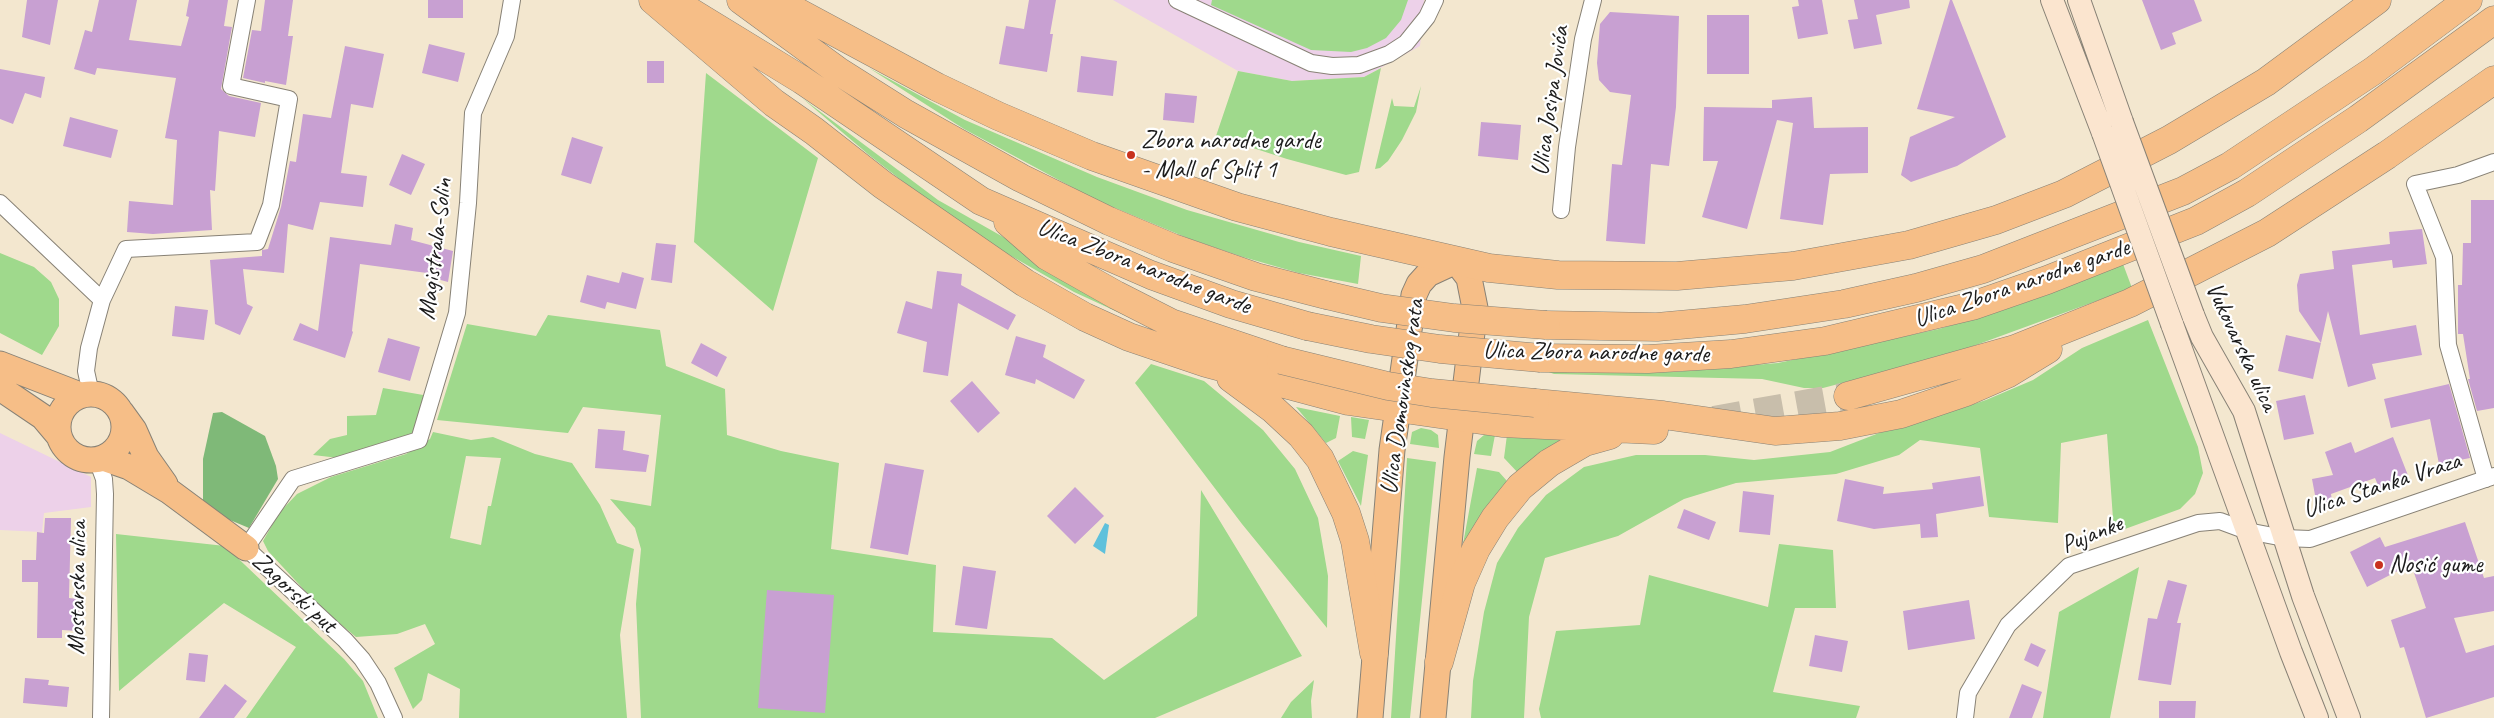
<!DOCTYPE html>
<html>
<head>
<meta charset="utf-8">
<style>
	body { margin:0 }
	canvas { display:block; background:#f3e7cf }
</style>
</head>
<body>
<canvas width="2494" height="718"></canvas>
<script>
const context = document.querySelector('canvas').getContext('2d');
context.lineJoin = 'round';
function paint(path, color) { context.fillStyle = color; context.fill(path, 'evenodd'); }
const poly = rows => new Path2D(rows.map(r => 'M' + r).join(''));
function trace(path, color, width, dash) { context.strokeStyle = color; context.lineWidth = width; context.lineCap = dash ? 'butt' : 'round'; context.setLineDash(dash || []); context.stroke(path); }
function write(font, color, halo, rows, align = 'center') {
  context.font = font + ' Caveat,sans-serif'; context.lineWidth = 4.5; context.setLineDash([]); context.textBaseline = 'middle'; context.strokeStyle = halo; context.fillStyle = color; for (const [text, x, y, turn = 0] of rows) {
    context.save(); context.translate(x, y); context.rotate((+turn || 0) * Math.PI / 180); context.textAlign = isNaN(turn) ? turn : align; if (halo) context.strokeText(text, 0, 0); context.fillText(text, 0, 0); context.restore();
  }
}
const built = poly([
	[1113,0,1424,0,1420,46,1364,77,1292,81,1238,71],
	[0,433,91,477,91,507,44,513,42,532,0,530]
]);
const green = poly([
	[1212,0,1408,0,1401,20,1386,38,1367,48,1351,52,1311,50,1211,5],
	[869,68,965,120,1097,177,1187,210,1299,242,1361,256,1358,284,1299,273,1243,257,1190,239,1096,200,964,129],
	[1381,68,1359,172,1346,175,1287,159,1216,136,1238,71,1292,81,1364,77],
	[706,73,818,158,773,311,694,242],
	[1421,86,1416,112,1402,140,1388,161,1380,168,1375,169,1392,98,1394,106,1414,107],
	[802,98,938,200,1072,276,1135,320,1074,292,1006,253,937,208,869,155],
	[0,253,34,267,51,282,59,299,59,326,42,355,0,333],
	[2123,264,2132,288,1946,356,1823,388,1804,388,1762,379,1554,374,1543,370,1577,373,1673,372,1778,363,1939,329,2021,304],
	[548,315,660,330,666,366,725,389,727,435,781,451,839,463,831,549,936,565,933,632,1052,638,1104,680,1197,616,1201,490,1302,656,1155,718,641,718,636,604,641,549,635,528,610,499,651,506,661,415,583,407,568,433,437,420,467,324,536,336],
	[2148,320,2198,447,2203,473,2195,494,2180,509,2114,533,2107,434,2061,443,2058,523,1989,517,1980,448,1920,440,1899,455,1836,474,1736,483,1684,499,1618,536,1545,558,1529,617,1524,718,1471,718,1473,681,1484,612,1497,563,1518,528,1546,495,1584,467,1636,455,1705,455,1754,460,1830,452,1892,428,1932,418,1986,400,2033,380,2082,348],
	[1151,364,1204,381,1263,430,1295,469,1318,518,1328,576,1327,628,1242,524,1135,383],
	[383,388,429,396,418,432,339,458,313,455,330,439,347,435,347,416,376,415],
	[1296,407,1340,416,1336,438,1326,443],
	[1351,417,1369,420,1365,439,1352,437],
	[1421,428,1431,430,1438,435,1439,448,1410,444,1412,432],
	[433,432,471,440,493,437,535,454,572,463,600,505,617,543,634,549,620,635,627,718,459,718,460,689,428,673,422,700,413,709,394,668,435,644,425,624,397,634,356,637,320,607,268,551,263,541,279,513,297,494,331,477,406,454,430,439],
	[466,456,501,458,491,506,488,506,481,545,450,538],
	[1484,435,1495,435,1491,456,1474,454,1477,441],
	[1507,435,1562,438,1520,475,1504,458],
	[1353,451,1368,455,1361,506,1338,461],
	[1407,458,1436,462,1410,718,1391,718],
	[1477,468,1499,472,1507,481,1497,494,1468,546,1463,544],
	[116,534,225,546,344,659,363,681,378,718,246,718,296,647,224,603,119,691],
	[1779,544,1833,550,1836,608,1795,608,1773,692,1860,706,1856,718,1541,718,1539,709,1556,631,1640,625,1649,575,1768,607],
	[2139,567,2110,718,2043,718,2059,612],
	[1314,680,1311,701,1312,718,1281,718,1291,702]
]);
const forest = poly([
	[222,412,265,436,276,466,278,479,249,528,218,515,203,503,203,459,213,413]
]);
const water = poly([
	[1105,523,1109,525,1105,554,1093,546]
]);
const building = poly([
	[27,0,58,0,50,45,22,37],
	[99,0,137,0,129,40,181,46,189,17,186,16,189,0,228,0,224,26,232,27,221,89,229,96,261,103,255,137,219,131,215,191,210,190,212,230,153,234,127,232,129,201,173,205,177,140,165,138,176,78,97,68,95,75,74,69,85,30,92,32],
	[265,0,293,0,288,36,293,36,286,85,265,81,265,83,243,78,252,30,261,31],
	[428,0,463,0,463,18,428,18],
	[1029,0,1056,0,1050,34,1053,34,1047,72,999,64,1006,26,1024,29],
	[1798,0,1822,0,1828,34,1798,39,1792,7,1799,6],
	[1854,0,1909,0,1910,8,1876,15,1882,44,1854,49,1848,20,1858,19],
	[1950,0,1952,0,2006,137,1957,166,1911,182,1901,175,1910,137,1955,117,1917,109],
	[2142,0,2194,0,2202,21,2172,33,2176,44,2161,50],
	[1610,12,1679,16,1676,107,1669,166,1651,164,1645,244,1606,241,1612,164,1622,165,1631,95,1610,92,1599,80,1597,63,1600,24],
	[1707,15,1749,15,1749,74,1707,74],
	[429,44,465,53,458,82,422,73],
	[345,46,384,54,373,108,351,104,341,173,367,176,363,207,320,202,313,230,288,224,284,273,243,269,247,304,253,307,240,335,215,324,210,260,262,256,262,250,268,249,281,207,290,161,296,162,303,114,331,118],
	[1081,56,1117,61,1113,96,1077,92],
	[647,61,664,61,664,83,647,83],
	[0,69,45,77,41,98,25,93,13,124,0,119],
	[1165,93,1197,96,1194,123,1163,120],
	[1812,97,1814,128,1868,127,1868,173,1830,174,1823,225,1780,219,1793,123,1777,120,1747,229,1702,217,1718,161,1703,161,1704,107,1772,108,1772,100],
	[70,117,118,130,111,158,63,146],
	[1481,122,1521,125,1518,160,1478,156],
	[572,137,603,147,591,184,561,175],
	[402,154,425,164,411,195,389,185],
	[2471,200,2494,200,2494,408,2477,411,2468,379,2470,379,2463,334,2458,334,2458,285,2462,285,2463,243,2471,243],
	[395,224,413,228,411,240,453,251,448,282,426,276,427,273,360,264,352,331,353,332,345,358,293,340,300,323,318,331,330,237,391,245],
	[2422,229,2427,264,2393,268,2392,260,2352,265,2360,335,2416,325,2422,355,2372,364,2376,379,2348,387,2328,311,2313,379,2278,371,2286,335,2321,343,2299,311,2297,285,2300,274,2334,269,2332,251,2390,244,2389,232],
	[656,243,676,245,672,283,651,280],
	[937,271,962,274,961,285,1016,315,1008,330,958,303,948,376,923,372,927,342,897,333,906,301,932,309],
	[622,272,644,278,636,309,607,302,605,309,580,302,587,275,619,283],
	[175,306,208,310,204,340,172,336],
	[1016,336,1046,345,1043,357,1085,380,1074,399,1036,379,1035,384,1005,375],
	[388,338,420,347,410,381,378,372],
	[701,343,727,357,717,377,691,363],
	[972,381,1000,413,978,433,950,401],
	[2449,384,2470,458,2439,464,2430,419,2391,428,2384,399],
	[2305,395,2314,434,2284,440,2276,401],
	[598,429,625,431,623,450,649,455,646,472,595,468],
	[2393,437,2409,478,2380,490,2375,478,2331,494,2333,508,2318,511,2312,479,2333,475,2325,452,2351,442,2355,453],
	[885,463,924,470,908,555,870,548],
	[1980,476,1984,506,1936,514,1938,537,1921,538,1920,524,1874,529,1837,521,1845,479,1884,487,1883,494,1933,489,1932,483],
	[1075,487,1104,516,1075,544,1047,516],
	[1743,491,1774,495,1770,535,1739,532],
	[1684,509,1716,522,1709,540,1677,528],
	[45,518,71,518,69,598,79,599,78,631,62,630,62,638,37,638,38,582,22,582,22,560,36,560,37,532,44,533],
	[2465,522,2484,578,2494,576,2494,611,2454,618,2466,653,2494,645,2494,697,2426,718,2404,647,2400,648,2391,620,2426,608,2411,564,2367,587,2350,552,2380,537,2385,547],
	[963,566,996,571,987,629,955,625],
	[2168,580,2187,585,2177,623,2181,623,2171,685,2138,680,2148,618,2157,619],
	[767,590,834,595,825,713,758,708],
	[1969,600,1975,639,1908,650,1903,611],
	[1815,635,1848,641,1842,672,1809,666],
	[2031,643,2046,650,2038,667,2024,660],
	[189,653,208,655,205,682,186,680],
	[25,678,49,680,48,685,69,687,67,707,23,703],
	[225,684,247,701,234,718,199,718],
	[2022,684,2042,692,2032,718,2009,718],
	[2159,701,2196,701,2195,718,2159,718]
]);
const highwayTunnel = poly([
	[1714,420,1848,396]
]);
const street = poly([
	[1177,0,1311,63,1332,66,1359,65,1389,54,1406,43,1427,17,1435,0],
	[0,203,102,300],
	[1561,210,1567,147,1583,39,1593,0],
	[91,394,86,371,89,348,102,300,126,249,257,242,271,205,289,99,231,86,247,0],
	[97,460,104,479,105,494,101,718],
	[2486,479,2448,345,2444,257,2415,184,2458,175,2494,162],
	[394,718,378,683,362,659,345,640,246,548,293,479,419,440,457,313,468,203,473,113,506,36,512,0],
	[1965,718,1968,693,2008,625,2069,566,2198,523,2220,521,2247,531,2284,538,2310,539,2494,476]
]);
const secondary = poly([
	[2052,0,2103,133],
	[2079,0,2122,122],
	[2193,315,2202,337,2244,411,2303,596,2349,718],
	[2172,324,2291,652,2317,718]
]);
const primary = poly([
	[0,364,80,395],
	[0,388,43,417,59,436],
	'58 427a33 33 0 1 1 66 0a33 33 0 1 1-66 0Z',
	[121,412,134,430,146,457,165,484],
	[103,458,129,467,169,491,246,548],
	[1370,718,1392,450,1414,295,1419,284,1428,274,1456,261,1469,278,1475,308,1457,457,1433,718]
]);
const highway = poly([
	[653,0,774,103,814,131,883,185,1025,283,1085,317,1129,337,1206,363,1348,401,1502,423,1654,430],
	[741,0,838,71,906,114,1021,178,1109,221,1173,248,1256,277,1326,295],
	[775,0,937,87,998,116,1092,156,1237,207,1331,232,1489,268,1558,275,1677,276,1793,266,1909,245,1996,220,2064,194,2169,140,2266,82,2377,0],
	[676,3,802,80,981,201,1151,275,1231,304,1307,326],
	[1008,222,1047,256,1116,295,1171,323,1281,360],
	[1546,325,1657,327,1745,319,1844,304,1916,288,1983,269,2183,191,2230,166,2373,71,2468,0],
	[1541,358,1648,359,1731,354,1825,341,1972,306,2047,280,2196,221,2247,193,2358,119,2494,20],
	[1231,378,1273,409,1301,435,1320,459,1346,513,1355,541,1374,653],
	[1848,396,2015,349,2130,303,2267,233,2387,155,2494,80],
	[1535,403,1663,415,1775,431,1840,426,1901,414,1966,392,2007,374,2048,349],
	[1439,662,1461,583,1476,549,1495,518,1520,487,1549,463,1585,442,1610,435]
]);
const secondaryBridge = poly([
	[2122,122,2193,315],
	[2103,133,2172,324]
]);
const highwayBridge = poly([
	[1326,295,1381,308,1454,318,1546,325],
	[1307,326,1371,339,1440,349,1541,358],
	[1281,360,1388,386,1432,393,1535,403]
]);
const markers = [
	[1131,155,5,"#c8321e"],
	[2379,565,5,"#c8321e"]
];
const streetNames = [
	["Ulica Josipa Jovića",1551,101,-82],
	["Magistrala-Solin",436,249,-83],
	["Ulica Zbora narodne garde",1144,267,21],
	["Ulica Zbora narodne garde",2022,284,-19],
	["Vukovarska ulica",2241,347,65],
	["Ulica Zbora narodne garde",1596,353,1],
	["Ulica Domovinskog rata",1403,397,-82],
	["Ulica Stanka Vraza",2382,486,-18],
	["Pujanke",2092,535,-22],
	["Mostarska ulica",78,588,-89],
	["Zagorski put",294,593,43]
];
const poiNames = [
	["Zbora narodne garde",1141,141],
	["- Mall of Split 1",1141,170],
	["Nosić gume",2389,565]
];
paint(built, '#edd1e9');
paint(green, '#9fd98c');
paint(forest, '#7fb978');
paint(water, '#5ec1dc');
paint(building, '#c8a0d2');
trace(highwayTunnel, '#c8beab', 28, [28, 14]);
trace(street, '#888276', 18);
trace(secondary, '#888276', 24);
trace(primary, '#888276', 27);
trace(highway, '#888276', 29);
trace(street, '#fff', 16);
trace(secondary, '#fbe5cf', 22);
trace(primary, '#f6be87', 25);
trace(highway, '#f6be87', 28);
trace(secondaryBridge, '#888276', 24, []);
trace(highwayBridge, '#888276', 29, []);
trace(secondaryBridge, '#fbe5cf', 22);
trace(highwayBridge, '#f6be87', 28);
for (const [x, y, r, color] of markers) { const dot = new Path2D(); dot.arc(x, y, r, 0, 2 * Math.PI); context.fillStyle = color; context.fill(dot); trace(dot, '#fff', 2); }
write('25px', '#1c1c1c', '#fff', streetNames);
write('25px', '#1c1c1c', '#fff', poiNames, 'left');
</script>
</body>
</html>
